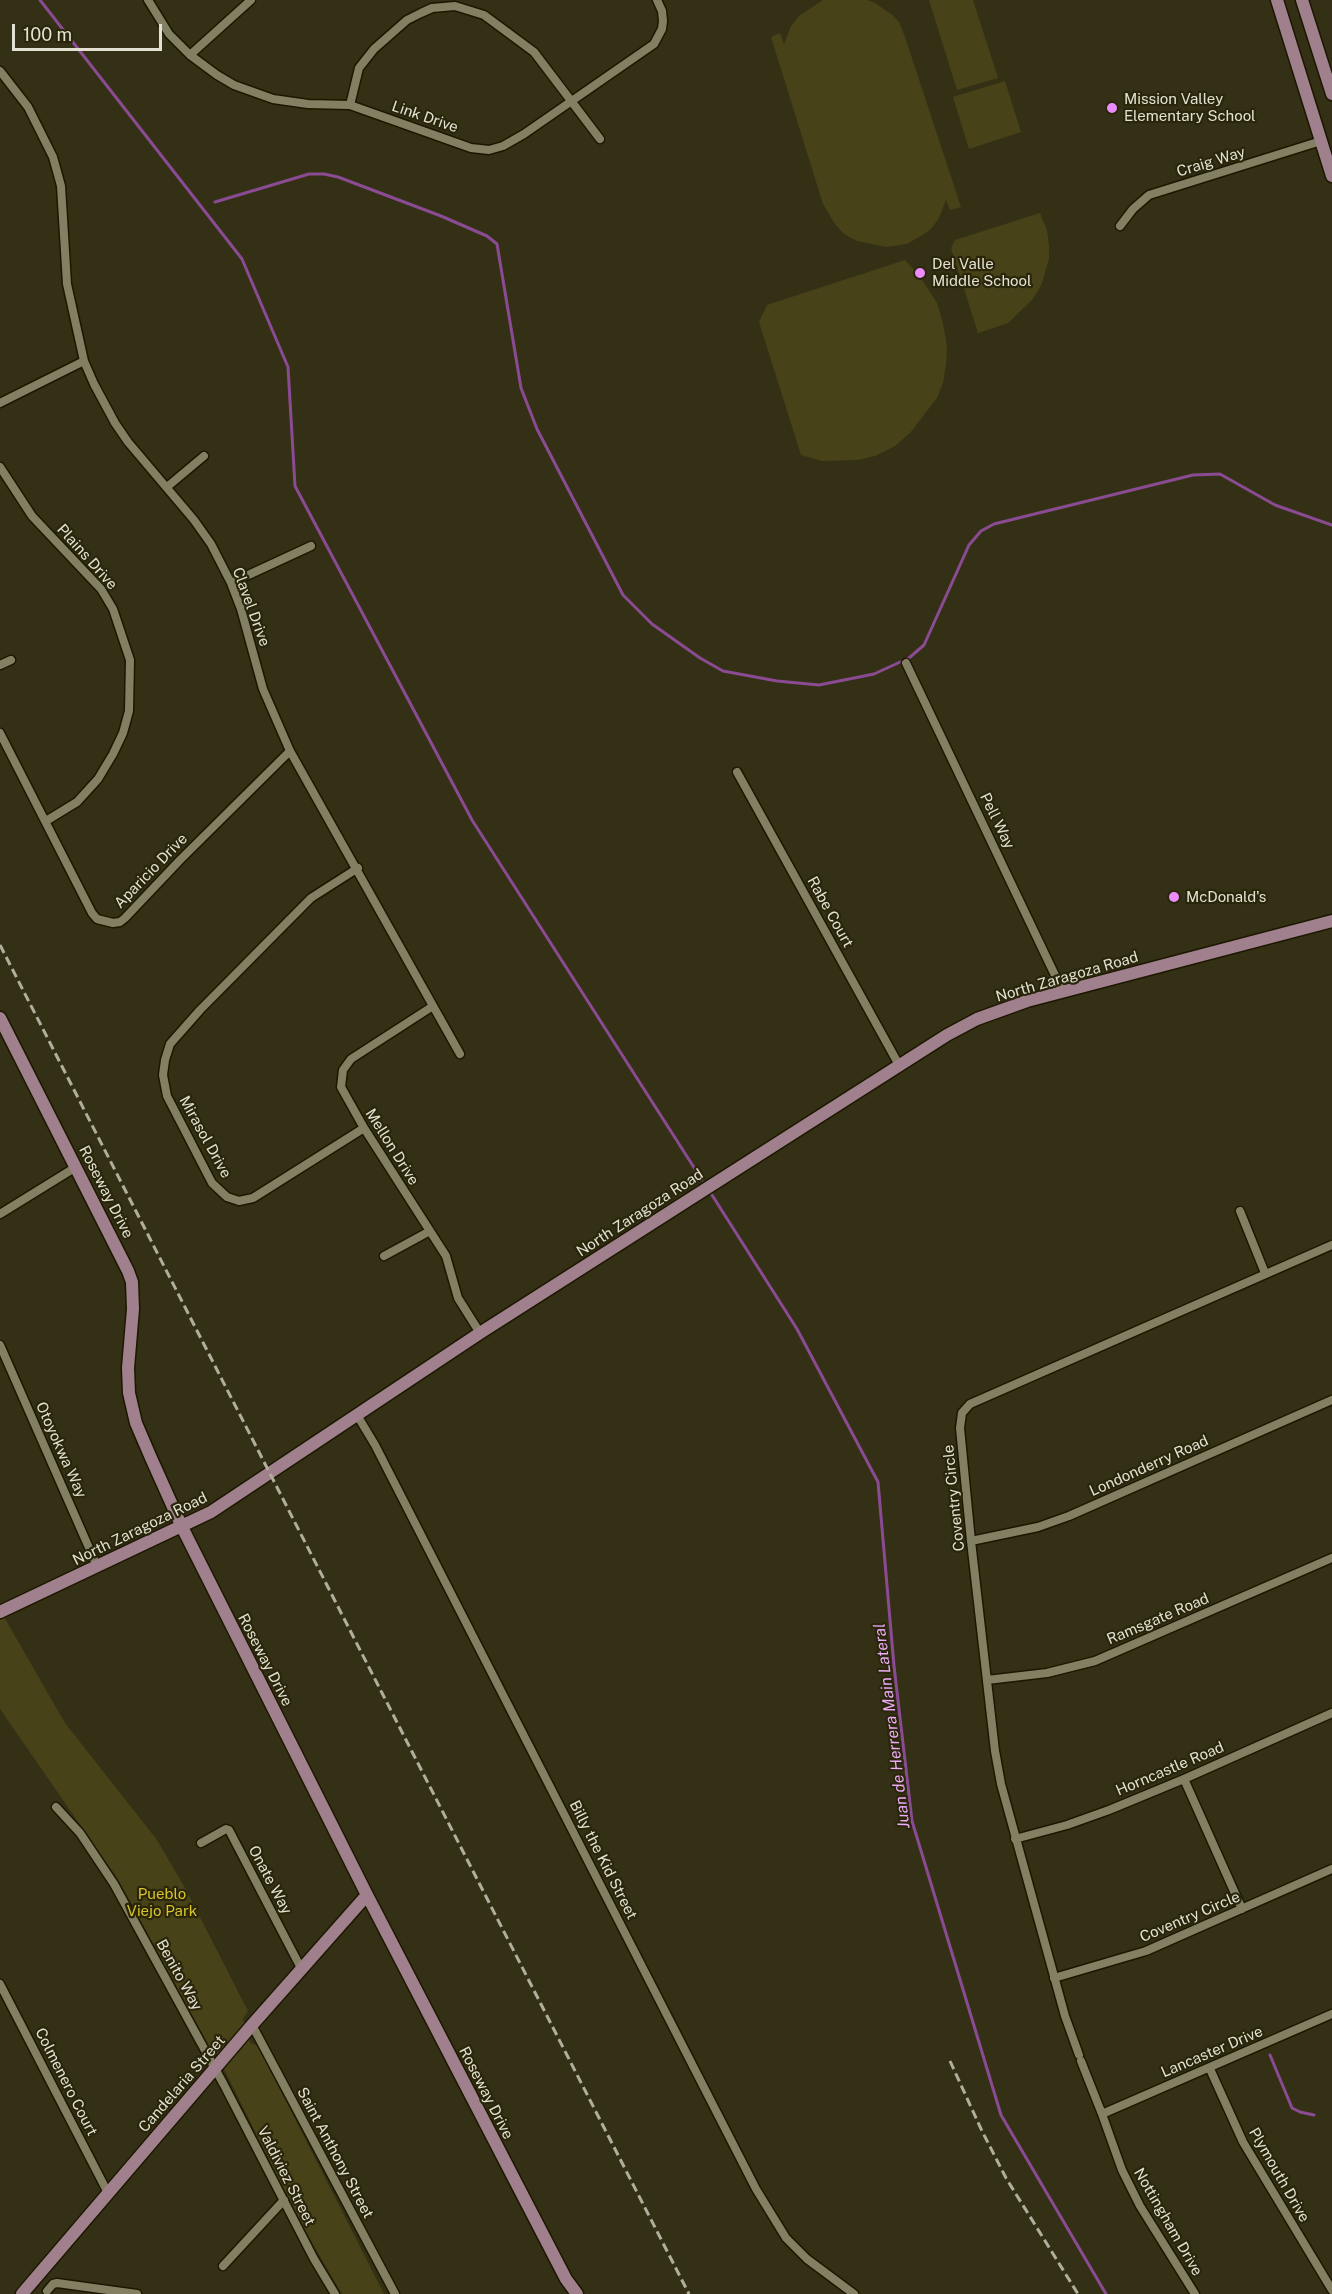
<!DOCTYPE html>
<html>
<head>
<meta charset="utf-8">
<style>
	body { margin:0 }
	#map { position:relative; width:1332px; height:2294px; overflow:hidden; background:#343015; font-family:"Public Sans",sans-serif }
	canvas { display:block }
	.scale { position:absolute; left:12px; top:24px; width:150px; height:27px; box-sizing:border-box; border:3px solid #e3e1d1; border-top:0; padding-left:8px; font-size:18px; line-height:21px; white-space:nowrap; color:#e3e1d1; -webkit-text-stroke:4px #2a260b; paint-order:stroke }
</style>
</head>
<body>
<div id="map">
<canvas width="1332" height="2294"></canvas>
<div class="scale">100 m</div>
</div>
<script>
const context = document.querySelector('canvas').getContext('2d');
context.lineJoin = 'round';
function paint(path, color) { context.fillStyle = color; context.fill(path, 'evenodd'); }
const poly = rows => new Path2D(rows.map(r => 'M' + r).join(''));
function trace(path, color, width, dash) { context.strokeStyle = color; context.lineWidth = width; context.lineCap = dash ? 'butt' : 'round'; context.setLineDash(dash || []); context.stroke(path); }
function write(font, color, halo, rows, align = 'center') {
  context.font = font + ' "Public Sans",sans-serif'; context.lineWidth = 4.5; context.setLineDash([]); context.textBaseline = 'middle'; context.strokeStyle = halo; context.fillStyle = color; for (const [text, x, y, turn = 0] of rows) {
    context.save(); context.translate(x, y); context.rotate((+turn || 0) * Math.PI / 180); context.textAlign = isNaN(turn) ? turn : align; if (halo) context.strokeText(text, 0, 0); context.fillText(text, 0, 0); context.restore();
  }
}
const green = poly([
	[823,0,867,0,875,3,891,14,899,22,905,37,961,207,950,210,946,200,938,220,929,231,907,244,886,247,857,241,844,234,835,224,823,204,771,37,780,33,784,44,791,26,799,16],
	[929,0,973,0,998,78,957,90],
	[1005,81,1021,132,969,149,953,97],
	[1040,213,1047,230,1049,246,1049,259,1041,286,1032,300,1008,323,978,333,951,248,955,240],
	[905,260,919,275,937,303,943,323,947,347,946,364,943,383,937,398,910,433,895,446,875,456,858,460,822,461,801,455,759,322,767,305],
	[0,1610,65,1723,157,1840,185,1888,248,2011,243,2019,250,2043,258,2046,384,2294,342,2294,300,2222,215,2051,211,2050,117,1878,0,1709]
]);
const stream = poly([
	[40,0,242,259,288,367,295,486,472,820,702,1180],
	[215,202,309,174,324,174,338,177,441,216,487,236,497,244,521,388,537,429,623,595,652,624,700,658,723,671,777,681,819,685,874,674,909,658,924,645,969,545,981,531,994,524,1193,475,1220,474,1275,505,1332,525],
	[712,1195,797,1329,878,1482,894,1666,912,1821,1001,2115,1106,2294],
	[1270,2055,1292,2108,1300,2112,1314,2115]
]);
const street = poly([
	[148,0,169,34,190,55,217,75,234,85,273,99,308,104,350,105,471,148,489,150,503,146,524,134,654,44,662,29,663,21,662,11,657,0],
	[190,55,251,0],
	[0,71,28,107,53,157,61,186,67,284,84,361,94,384,115,423,128,442,194,520,211,544,231,583,241,609,263,689,290,751,460,1054],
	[350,105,359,68,374,49,407,20,421,13,432,8,455,6,484,15,534,52,600,139],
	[1120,226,1133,209,1149,195,1321,141],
	[0,403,84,361],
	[0,467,32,516,101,589,113,609,130,660,129,711,123,733,113,754,98,779,77,802,46,821],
	[167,487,204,456],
	[231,583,311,546],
	[906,663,1063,992],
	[0,665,11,660],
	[0,733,92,913,97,919,113,923,120,922,125,918,180,860,290,751],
	[737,772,899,1065],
	[358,868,311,898,200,1010,170,1044,165,1060,163,1075,167,1096,212,1183,227,1197,239,1201,253,1198,364,1128],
	[433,1006,351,1059,343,1070,341,1087,364,1128,446,1256,458,1298,480,1333],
	[1240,1211,1265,1273],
	[0,1214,76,1167],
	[384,1256,430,1231],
	[0,1345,97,1566],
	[357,1415,375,1445,756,2189,786,2238,807,2259,854,2294],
	[971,1541,1038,1527,1069,1516,1332,1400],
	[987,1680,1047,1673,1095,1661,1332,1558],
	[1184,1779,1242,1909],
	[56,1807,80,1833,114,1884,224,2085,314,2259,335,2294],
	[1015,1839,1067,1825,1109,1810,1184,1779,1332,1713],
	[201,1843,226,1829,229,1830,302,1970],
	[1054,1978,1146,1951,1332,1869],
	[0,1984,108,2193],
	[252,2025,395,2294],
	[1079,2055,1065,2016,1001,1784,995,1751,971,1541,960,1428,962,1413,970,1404,1332,1245],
	[1081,2061,1102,2114,1122,2170,1140,2206,1195,2294],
	[1210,2069,1243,2142,1332,2290],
	[1102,2114,1332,2014],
	[223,2266,284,2200],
	[47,2291,53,2284,57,2283,137,2294]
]);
const secondary = poly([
	[1277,0,1332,176],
	[1302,0,1332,94],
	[0,1018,128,1271,132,1282,133,1309,128,1368,129,1393,136,1423,151,1458,182,1527,367,1895,566,2279,577,2294],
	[0,1612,211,1512,480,1333,947,1035,977,1019,1027,1001,1332,921],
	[22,2294,252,2025,367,1895]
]);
const rail = poly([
	[0,945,689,2294],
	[950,2061,982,2131,1006,2178,1078,2294]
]);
const markers = [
	[1112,108,6,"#ec8cfa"],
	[920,273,6,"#ec8cfa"],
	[1174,897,6,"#ec8cfa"]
];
const poiNames = [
	["Mission Valley",1124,99],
	["Elementary School",1124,116],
	["Del Valle",932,264],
	["Middle School",932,281],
	["McDonald's",1186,897]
];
const streetNames = [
	["Link Drive",425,117,19],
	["Craig Way",1211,162,-17],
	["Plains Drive",87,557,48],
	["Clavel Drive",251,607,70],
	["Pell Way",997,821,64],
	["Aparicio Drive",151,871,-46],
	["Rabe Court",830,912,61],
	["North Zaragoza Road",1067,977,-16],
	["Mirasol Drive",205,1137,61],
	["Mellon Drive",392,1147,58],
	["Roseway Drive",106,1192,63],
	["North Zaragoza Road",640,1213,-33],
	["Otoyokwa Way",61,1450,66],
	["Londonderry Road",1149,1466,-24],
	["Coventry Circle",954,1498,-96],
	["North Zaragoza Road",140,1529,-26],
	["Ramsgate Road",1158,1619,-23],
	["Roseway Drive",265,1660,63],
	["Horncastle Road",1170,1769,-23],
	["Billy the Kid Street",603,1860,63],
	["Onate Way",270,1880,62],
	["Coventry Circle",1190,1917,-23],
	["Benito Way",179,1975,61],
	["Lancaster Drive",1212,2052,-23],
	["Colmenero Court",66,2082,63],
	["Candelaria Street",182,2084,-49],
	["Roseway Drive",486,2093,63],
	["Saint Anthony Street",335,2153,62],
	["Plymouth Drive",1279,2175,60],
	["Valdiviez Street",286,2176,63],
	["Nottingham Drive",1168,2222,60]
];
const parkNames = [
	["Pueblo",162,1894],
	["Viejo Park",162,1911]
];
const waterNames = [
	["Juan de Herrera Main Lateral",892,1726,-97]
];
paint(green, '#484218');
trace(stream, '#8a4b93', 3);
trace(street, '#1c1700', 11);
trace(secondary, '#1c1700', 15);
trace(street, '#837f62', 8);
trace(secondary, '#9f808c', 12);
trace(rail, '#b1af9c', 3, [9, 4.5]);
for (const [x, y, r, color] of markers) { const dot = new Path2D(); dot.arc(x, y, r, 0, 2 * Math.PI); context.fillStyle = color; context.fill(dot); trace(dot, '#2a260b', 2); }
write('15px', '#e3e1d1', '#2a260b', poiNames, 'left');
write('15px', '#e3e1d1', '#2a260b', streetNames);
write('15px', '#d9c42a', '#2a260b', parkNames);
write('italic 16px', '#eeabf8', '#2a260b', waterNames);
</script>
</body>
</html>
